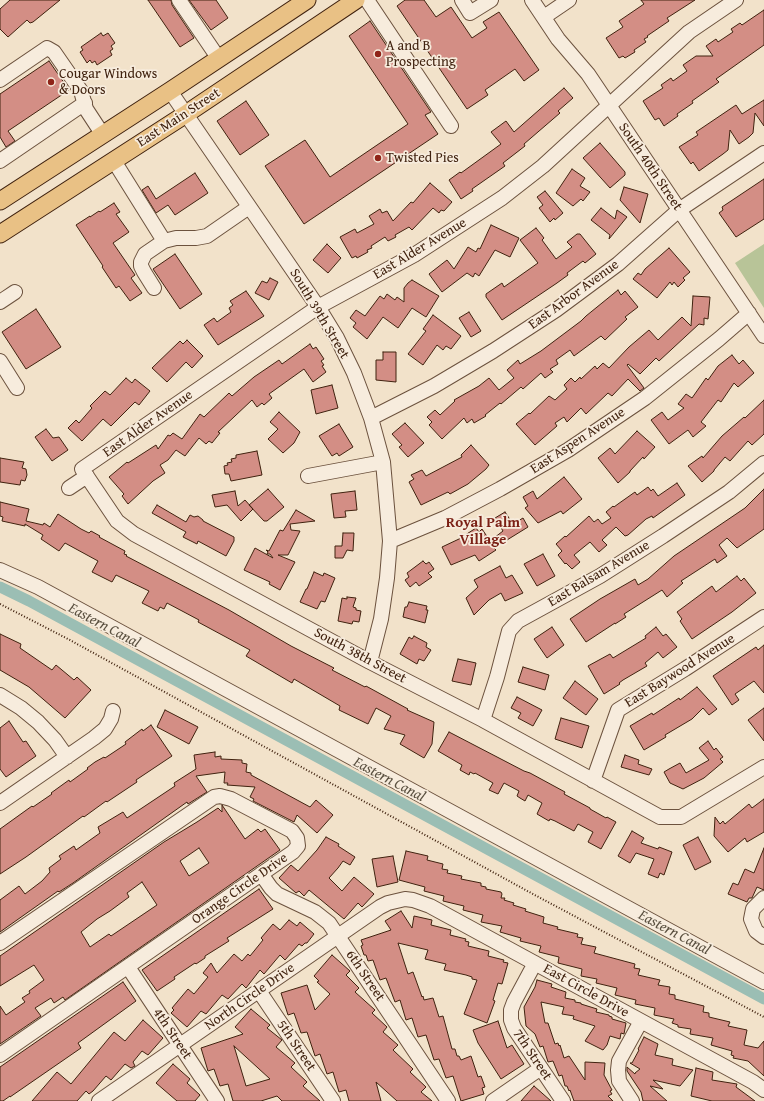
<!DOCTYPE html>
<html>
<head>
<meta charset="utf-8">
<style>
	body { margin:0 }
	canvas { display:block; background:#f2e2ca }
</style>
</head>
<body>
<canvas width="764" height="1101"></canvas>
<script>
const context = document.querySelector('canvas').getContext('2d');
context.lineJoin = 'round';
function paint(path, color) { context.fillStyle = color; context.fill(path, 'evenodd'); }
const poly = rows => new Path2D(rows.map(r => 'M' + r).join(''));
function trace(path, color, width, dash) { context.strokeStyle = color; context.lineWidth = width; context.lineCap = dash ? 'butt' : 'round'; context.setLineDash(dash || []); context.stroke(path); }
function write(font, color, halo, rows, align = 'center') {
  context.font = font + ' "Gentium Book Plus",serif'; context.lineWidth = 3.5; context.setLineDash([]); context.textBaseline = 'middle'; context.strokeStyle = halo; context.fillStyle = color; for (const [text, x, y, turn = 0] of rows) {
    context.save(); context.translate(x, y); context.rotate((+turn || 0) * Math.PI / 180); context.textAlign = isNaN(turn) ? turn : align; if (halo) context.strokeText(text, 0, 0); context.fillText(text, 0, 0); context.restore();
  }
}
const green = poly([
	[764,244,764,308,735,263]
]);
const canal = poly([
	[0,587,29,601,764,999]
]);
const building = poly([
	[10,0,60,0,33,22,30,23,27,20,8,37,0,29,0,9,10,0],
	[148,0,171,0,172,5,194,38,180,47,148,0],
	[189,0,216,0,228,18,211,30,189,0],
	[405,0,424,0,436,17,451,7,472,38,487,28,483,22,499,12,539,70,524,81,515,69,485,90,488,95,467,109,397,6,405,0],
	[641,0,695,0,667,18,669,21,647,36,648,37,644,39,646,42,634,50,635,52,625,58,623,56,619,58,606,38,623,27,619,21,644,4,641,0],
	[764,10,764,45,716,79,719,82,692,101,693,103,677,114,678,116,664,126,659,118,655,120,643,101,663,88,661,85,671,78,673,81,687,71,683,65,696,56,713,56,706,46,716,39,718,42,733,32,731,29,740,23,742,25,764,10],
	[370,21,431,112,425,115,438,134,304,224,265,166,305,140,330,177,408,124,349,36,370,21],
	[101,33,103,36,108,33,115,43,111,46,113,49,110,51,112,55,97,65,95,61,92,63,90,60,87,63,80,52,83,50,81,47,101,33],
	[49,61,69,90,8,131,15,141,6,147,0,137,0,94,49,61],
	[564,88,573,98,558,111,560,113,524,144,525,146,503,163,505,166,472,189,473,191,461,199,449,180,460,172,461,173,501,144,491,132,506,121,514,132,564,88],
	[764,100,764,126,755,113,753,133,749,137,739,144,730,130,728,150,723,154,699,171,693,162,691,164,679,147,698,135,696,132,736,105,742,114,764,100],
	[246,101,269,135,240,155,217,121,246,101],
	[600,143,625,172,625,175,610,188,583,158,600,143],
	[572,169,585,178,580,186,590,192,583,201,581,199,573,206,556,193,572,169],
	[195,173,208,193,175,215,168,205,156,213,142,190,148,186,156,199,195,173],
	[764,179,764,219,736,237,719,213,723,210,722,207,764,179],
	[430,183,452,202,444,211,441,210,439,213,433,208,412,230,409,227,395,235,396,237,388,241,385,237,371,246,372,248,367,250,368,252,357,258,356,256,352,258,340,237,355,229,357,233,374,224,369,216,380,209,382,213,387,211,393,221,411,202,413,203,430,183],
	[624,187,648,194,640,223,620,200,624,187],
	[545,191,563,213,555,220,554,218,550,222,539,208,543,205,537,197,545,191],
	[114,203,120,212,116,214,129,232,113,243,135,275,131,278,142,293,130,301,119,286,116,288,102,267,103,266,76,225,90,216,90,217,99,211,100,212,114,203],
	[601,208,615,219,617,210,627,217,609,239,610,235,591,220,601,208],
	[491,225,519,238,510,257,495,250,479,276,475,273,473,277,467,273,442,292,429,274,447,260,454,269,468,247,476,252,478,248,480,249,491,225],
	[536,228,544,238,542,240,556,259,572,247,567,242,577,234,580,234,596,254,585,263,583,261,567,273,568,275,557,283,502,320,489,301,486,297,486,294,502,283,504,287,538,263,520,240,536,228],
	[327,244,341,258,328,273,313,260,327,244],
	[669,248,690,272,683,278,685,280,678,287,674,282,672,285,670,282,657,298,633,279,638,273,641,275,645,269,669,248],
	[175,254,202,294,180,309,153,269,175,254],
	[270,278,278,282,269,300,255,293,262,281,267,283,270,278],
	[412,280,439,296,426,317,412,308,398,328,383,317,367,339,353,327,356,323,350,318,356,310,365,316,380,296,384,299,387,294,395,300,397,297,404,302,404,288,408,283,412,280],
	[618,290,621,295,625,291,638,307,625,317,627,319,605,340,601,336,574,356,570,350,556,360,558,364,550,369,553,372,545,378,541,373,523,389,521,387,501,404,500,403,485,415,486,416,474,423,472,419,467,423,464,418,442,439,429,425,432,422,427,417,435,410,440,415,455,401,454,400,479,386,489,378,499,390,514,378,507,370,518,360,520,364,541,351,581,321,586,316,618,290],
	[246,291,264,316,218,345,204,325,214,318,217,322,231,312,229,308,233,305,230,301,246,291],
	[693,296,710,297,708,319,704,318,704,325,699,324,659,361,656,358,640,374,628,364,627,365,644,388,640,391,628,379,612,396,608,393,586,414,581,408,567,422,564,417,555,423,557,426,535,445,516,424,529,413,530,414,549,396,555,400,567,389,564,385,571,378,575,382,580,377,581,379,595,366,597,369,603,363,609,368,629,347,649,330,658,340,682,317,691,326,693,296],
	[36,309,61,347,26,369,2,332,36,309],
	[469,312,481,331,471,337,459,318,469,312],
	[433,315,461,336,451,349,446,346,443,350,437,345,423,365,408,354,426,331,423,329,433,315],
	[187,340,203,356,192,368,186,362,167,382,152,368,180,341,183,344,187,340],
	[310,344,313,349,316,347,324,359,321,361,324,365,322,366,326,372,313,382,304,369,269,394,272,398,264,405,262,403,257,407,252,400,218,432,220,433,212,443,209,441,206,444,199,438,185,456,176,450,168,460,160,465,165,473,153,481,128,504,122,496,124,494,109,477,127,462,128,463,156,445,158,449,168,435,170,436,173,433,182,439,200,414,204,417,229,393,232,396,254,377,279,360,282,364,310,344],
	[383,352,396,352,396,382,376,380,376,360,383,360,383,352],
	[732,355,739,364,743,360,754,373,738,387,734,383,721,402,718,400,701,422,706,426,693,437,688,430,669,444,651,420,662,412,668,420,684,408,678,404,686,394,692,398,706,378,708,380,718,366,732,355],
	[126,378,132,383,135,379,150,391,139,405,135,402,111,426,103,419,82,441,68,428,76,420,79,423,92,408,90,406,105,391,110,395,126,378],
	[332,385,338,408,316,414,311,390,332,385],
	[764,400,764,434,752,445,748,441,730,461,725,457,714,470,714,471,702,482,688,466,702,456,703,458,722,436,744,417,745,418,764,400],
	[279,412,300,432,294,443,283,453,268,439,278,429,270,422,279,412],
	[405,423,424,443,408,457,399,447,402,445,392,434,405,423],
	[339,424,353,447,339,456,337,453,332,456,319,436,339,424],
	[46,429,53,438,59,437,68,450,52,461,35,437,46,429],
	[637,431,655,447,644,459,643,457,630,471,630,472,618,483,598,458,610,448,615,454,637,431],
	[471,445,489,465,486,469,468,484,450,494,448,492,421,505,409,482,414,479,411,475,422,470,426,476,462,457,461,455,471,445],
	[257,451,262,475,231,481,229,474,225,474,224,466,228,465,227,463,232,462,231,459,236,458,236,455,257,451],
	[0,458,24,462,22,468,26,469,27,475,25,481,21,480,20,485,0,482,0,458],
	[564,477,582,499,563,514,561,511,538,523,525,508,528,506,523,497,533,491,537,499,564,477],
	[677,483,685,495,653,518,652,516,646,519,628,535,625,536,616,527,602,540,607,545,599,552,590,542,574,555,580,562,572,569,566,563,565,564,558,555,562,551,556,544,565,536,566,537,589,516,594,522,598,519,602,524,611,518,606,512,613,506,614,507,618,504,635,492,637,495,648,487,651,491,653,489,658,496,677,483],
	[268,489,284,507,267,521,264,521,249,505,268,489],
	[764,489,764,529,737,548,727,538,719,545,727,556,717,563,715,559,681,581,683,583,667,597,662,590,624,614,626,617,615,624,615,623,586,642,570,619,600,599,635,579,638,585,648,579,674,556,745,508,764,489],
	[235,491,238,506,245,500,253,509,241,521,227,505,215,507,212,495,235,491],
	[355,491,357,510,345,511,346,517,334,518,331,494,355,491],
	[0,502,29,509,26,521,43,525,44,523,50,527,58,514,81,529,89,533,91,531,100,536,99,537,125,551,124,554,127,555,126,556,229,610,291,646,334,668,332,670,365,687,366,686,408,709,407,710,434,722,432,744,424,758,400,744,405,735,384,729,391,716,376,708,368,724,339,710,340,706,294,679,292,683,246,656,250,650,198,622,199,620,167,603,164,609,160,607,158,611,142,603,149,591,116,575,112,582,92,572,98,561,65,543,59,551,41,539,43,535,25,524,25,526,2,521,3,517,0,516,0,502],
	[157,505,186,522,190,515,194,517,198,516,203,520,203,521,234,537,234,541,226,556,198,541,197,544,183,537,186,532,152,513,157,505],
	[296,510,315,521,290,524,291,530,300,531,288,555,278,555,295,562,280,590,269,584,270,582,244,570,255,548,273,558,270,554,267,554,268,552,266,550,269,551,280,530,283,531,296,510],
	[505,512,513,524,523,518,528,527,494,548,496,550,479,561,475,555,451,565,442,547,459,539,476,528,479,532,482,529,490,541,503,531,495,518,505,512],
	[343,533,354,533,353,551,347,550,343,558,335,558,335,546,342,546,343,533],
	[543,554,555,576,537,586,524,564,543,554],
	[423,561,426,564,429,562,434,569,428,573,432,577,419,586,416,582,410,587,405,580,409,577,407,573,423,561],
	[500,566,506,578,512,575,523,593,505,601,501,593,489,600,474,615,466,598,478,587,474,580,500,566],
	[314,572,323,576,324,573,335,578,325,602,321,601,317,609,300,602,306,589,307,589,314,572],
	[737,576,741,581,744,578,756,593,732,612,692,639,680,621,682,619,677,612,712,586,716,592,737,576],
	[347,597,356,598,353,607,356,608,356,610,361,611,359,622,353,621,352,624,338,621,342,598,347,599,347,597],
	[409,602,427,606,426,610,428,610,425,623,403,617,405,607,407,607,409,602],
	[552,627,564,645,547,658,534,639,552,627],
	[656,627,663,636,666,634,677,647,663,658,658,652,645,663,647,666,623,680,619,683,620,684,604,694,588,666,610,654,613,658,646,638,645,636,656,627],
	[0,634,21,644,20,648,52,670,56,665,74,680,77,677,91,690,65,718,29,687,0,670,0,634],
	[414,636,427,643,426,647,431,650,424,661,419,659,417,664,400,654,409,637,412,639,414,636],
	[764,645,764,693,754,681,735,694,739,700,732,705,713,676,756,647,758,650,764,645],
	[458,659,476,663,471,685,452,681,458,659],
	[523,667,549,675,545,690,518,682,523,667],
	[575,681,598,699,586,715,563,698,575,681],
	[697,687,717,709,709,715,703,708,692,719,665,735,666,737,644,750,630,726,652,713,653,715,679,698,680,700,697,687],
	[517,697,542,710,533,726,518,718,521,713,511,708,517,697],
	[764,708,764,741,748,720,764,708],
	[165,710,198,727,189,744,157,727,165,710],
	[561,718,589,726,582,748,555,739,561,718],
	[9,721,23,742,26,741,36,756,6,777,0,769,0,728,9,721],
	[151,725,172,756,136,780,137,782,107,802,106,801,84,817,83,816,26,857,0,874,0,829,32,806,33,807,52,794,51,793,69,780,70,782,88,769,87,768,95,762,104,757,105,758,126,744,125,742,142,729,143,731,151,725],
	[449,732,524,771,530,773,565,792,564,794,590,808,590,809,606,818,607,817,616,822,601,849,588,842,593,832,578,824,574,831,555,821,550,819,549,821,537,814,542,803,528,795,525,801,520,798,517,796,519,791,504,783,498,794,489,790,493,783,475,773,474,774,470,772,469,775,460,770,462,765,438,751,449,732],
	[708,741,714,750,716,748,723,757,720,759,723,762,704,778,683,789,670,783,664,772,669,769,680,763,686,773,709,760,699,748,708,741],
	[215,752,215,757,221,756,221,759,242,760,242,763,247,764,246,772,251,773,251,775,310,807,316,800,333,815,317,833,297,815,294,822,253,801,254,799,250,797,255,787,227,785,228,783,224,783,225,772,196,776,207,792,188,804,187,802,73,883,59,892,58,891,0,932,0,900,19,886,25,894,42,881,50,872,49,868,61,859,59,856,74,846,76,850,100,833,98,827,123,812,127,818,175,786,174,783,196,769,194,755,215,752],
	[625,755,639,760,638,764,652,769,649,775,621,767,625,755],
	[764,799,764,832,747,842,745,838,728,852,714,836,715,817,720,824,723,821,725,824,749,804,752,808,764,799],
	[222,805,245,839,258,829,261,832,265,829,280,850,65,1000,63,997,54,1003,51,998,35,1008,41,1016,0,1044,0,1006,6,1015,25,1002,22,998,30,993,29,991,44,980,34,965,0,986,0,956,164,842,197,822,218,808,222,812,222,805],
	[199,848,209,863,189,876,180,861,199,848],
	[142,882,157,905,111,936,109,934,90,947,81,932,97,919,110,911,129,897,127,893,142,882],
	[632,831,644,838,641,843,658,849,659,847,672,852,664,875,660,873,658,878,648,874,654,859,636,853,630,863,618,856,632,831],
	[326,837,339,844,338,846,355,857,350,865,343,861,338,868,329,878,342,891,354,877,374,894,362,907,358,903,344,919,309,890,304,896,299,891,296,893,279,878,291,865,298,871,317,850,326,837],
	[698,837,711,862,695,870,683,845,698,837],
	[764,848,764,890,757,887,752,898,749,898,747,902,728,894,733,883,738,885,745,869,754,873,764,848],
	[406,851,428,856,427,860,443,864,442,869,448,870,447,873,462,876,461,879,481,883,481,886,486,887,486,889,501,892,502,894,501,898,505,898,504,900,514,903,513,905,526,909,525,911,544,917,543,923,558,927,557,929,578,934,577,937,583,938,581,944,596,947,594,953,635,964,634,968,640,969,638,975,660,980,658,985,670,987,669,994,675,995,675,999,704,1006,703,1012,709,1013,709,1017,730,1022,728,1026,747,1030,744,1045,758,1048,764,1041,764,1076,748,1061,733,1058,734,1056,731,1055,732,1051,711,1045,713,1038,690,1034,691,1029,678,1027,678,1025,672,1023,674,1019,654,1015,655,1008,635,1004,636,1000,615,995,617,988,596,983,597,979,581,976,582,969,558,963,559,957,539,952,541,946,520,941,521,938,500,932,502,926,481,922,483,915,463,910,464,906,443,901,444,896,424,891,425,887,399,880,406,851],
	[393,856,398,882,377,887,372,859,393,856],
	[259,889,273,909,227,938,229,941,205,956,205,958,196,964,195,963,174,977,175,979,157,991,142,970,259,889],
	[401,911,412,928,414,916,432,920,431,925,451,930,450,935,466,939,465,941,469,942,468,946,489,951,488,956,504,960,503,962,508,963,502,984,498,983,493,1000,495,1001,487,1023,464,1014,477,980,472,979,472,977,466,975,444,970,446,964,425,959,428,950,398,943,408,974,413,972,422,997,423,996,424,1000,433,998,439,1017,443,1016,452,1049,455,1049,457,1056,459,1056,461,1060,471,1056,478,1077,481,1076,485,1087,482,1088,484,1094,461,1101,453,1076,446,1078,439,1059,434,1060,426,1035,418,1037,412,1018,406,1020,400,1000,395,1002,386,978,380,980,373,960,368,961,366,955,364,955,361,946,363,945,361,940,391,930,385,921,401,911],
	[289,920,297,926,300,922,314,934,307,943,305,943,302,946,299,944,285,960,280,955,264,974,260,970,246,988,242,984,228,999,222,995,206,1014,201,1011,187,1027,171,1013,174,1010,172,1008,188,989,194,994,208,977,203,973,211,963,217,973,234,954,242,961,248,954,250,956,263,940,261,938,273,924,280,930,289,920],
	[332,955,350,971,346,975,359,988,355,992,375,1010,372,1013,387,1027,383,1032,398,1045,393,1050,413,1069,410,1072,426,1087,421,1092,432,1101,397,1101,376,1082,381,1101,349,1101,346,1090,339,1092,333,1072,327,1074,320,1054,315,1056,307,1032,301,1033,294,1013,288,1015,281,993,307,985,315,1010,330,994,317,982,319,981,314,976,332,955],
	[537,980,552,984,551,987,566,992,565,998,575,1000,575,1002,581,1003,581,1004,597,1009,596,1012,609,1015,609,1016,612,1017,612,1019,626,1023,624,1034,621,1033,620,1039,610,1036,607,1045,603,1050,585,1041,595,1026,573,1019,574,1016,562,1014,564,1007,541,1002,545,1023,548,1023,555,1044,558,1043,559,1046,560,1045,564,1058,569,1056,585,1080,585,1062,605,1063,604,1075,612,1090,610,1091,612,1094,608,1096,613,1101,574,1101,570,1090,569,1091,567,1086,565,1086,562,1075,559,1076,553,1061,548,1062,543,1046,540,1047,535,1034,526,1026,524,1007,535,987,537,980],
	[123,982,136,1001,78,1043,81,1048,10,1097,10,1096,3,1101,0,1101,0,1067,123,982],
	[251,1009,270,1025,267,1028,282,1040,276,1047,295,1063,291,1067,307,1082,303,1086,320,1101,282,1101,277,1096,261,1101,233,1101,228,1084,220,1086,214,1069,208,1071,201,1048,243,1034,235,1027,251,1009],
	[234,1046,270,1079,246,1086,234,1046],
	[143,1020,163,1038,148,1055,142,1051,133,1062,135,1066,131,1068,125,1064,111,1080,106,1076,93,1091,89,1094,86,1091,77,1101,32,1101,57,1072,71,1084,114,1032,125,1041,143,1020],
	[498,1021,507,1048,512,1045,524,1064,501,1079,478,1043,473,1030,498,1021],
	[644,1037,658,1044,655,1055,673,1059,672,1065,693,1070,680,1086,653,1080,663,1089,650,1086,667,1101,643,1101,641,1092,627,1071,627,1067,635,1074,635,1073,640,1069,630,1063,632,1063,639,1050,638,1049,644,1037],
	[173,1064,190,1079,187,1083,200,1095,195,1101,177,1101,156,1083,173,1064],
	[696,1068,713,1072,712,1080,737,1084,736,1087,755,1101,712,1101,691,1096,696,1068],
	[534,1086,551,1101,521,1101,534,1086]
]);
const path = poly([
	[0,604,68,639,531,893,764,1017]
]);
const minor = poly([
	[179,0,219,59],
	[367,0,451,126],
	[462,0,470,13,491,0],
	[532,0,558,39,588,74,764,336],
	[736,0,689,32,543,166,502,198,414,255,318,307,82,469,117,521,134,534,370,662,483,720,660,817,681,817,764,767],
	[544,17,569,0],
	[0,80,47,48,54,52,81,91,86,109,103,135],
	[170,91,318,307,337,338,354,373,371,418,383,462,390,541,387,578,381,619,370,662],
	[0,161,85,103],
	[114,161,164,241],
	[154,288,144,272,141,266,141,262,145,254,164,241,176,238,196,238,207,236,249,207],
	[0,302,15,292],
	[0,361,17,388],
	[371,418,434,386,493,351,556,310,618,264,679,210,764,153],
	[308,476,383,462],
	[69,488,87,476],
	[390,541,445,518,500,489,568,450,645,398,719,339,749,313],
	[0,570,38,587,764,982],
	[0,695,21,708,38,722,55,740,67,757],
	[483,720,497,677,509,631,518,621,600,576,663,536,729,492,764,463],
	[593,781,618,710,685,669,764,617],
	[0,803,94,738,105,729,111,719,113,711],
	[261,874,271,888,277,894,315,912,329,923,448,1101],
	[764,898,753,909,751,919,756,931,764,937],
	[0,943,214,797,220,796,231,799,292,831,297,838,298,846,293,852,0,1055],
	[535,963,514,1002,511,1010,511,1020,514,1028,563,1101],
	[128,967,217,1101],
	[259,991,333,1101],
	[99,1101,380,907,388,903,405,899,413,900,430,906,753,1082,764,1090],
	[493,1101,541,1068],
	[632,1101,619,1081,618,1070,619,1061,641,1021]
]);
const major = poly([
	[0,201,170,91,307,0],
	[0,234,186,114,356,0]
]);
const markers = [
	[378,54,4,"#8f2418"],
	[51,82,4,"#8f2418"],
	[378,158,4,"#8f2418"]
];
const poiNames = [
	["A and B",386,46],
	["Prospecting",386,62],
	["Cougar Windows",59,74],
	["& Doors",59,90],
	["Twisted Pies",386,158]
];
const streetNames = [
	["East Main Street",179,118,-33],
	["South 40th Street",650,167,56],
	["East Alder Avenue",420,249,-31],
	["East Arbor Avenue",574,295,-36],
	["South 39th Street",319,314,59],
	["East Alder Avenue",148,424,-35],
	["East Aspen Avenue",578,441,-33],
	["East Balsam Avenue",599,574,-31],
	["South 38th Street",360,656,28],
	["East Baywood Avenue",680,671,-32],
	["Orange Circle Drive",240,889,-35],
	["6th Street",365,976,56],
	["East Circle Drive",586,991,29],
	["North Circle Drive",250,997,-35],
	["4th Street",172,1034,56],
	["5th Street",296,1046,56],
	["7th Street",532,1055,56]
];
const neighbourhoodNames = [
	["Royal Palm",483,523],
	["Village",483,540]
];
const waterNames = [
	["Eastern Canal",104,626,28],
	["Eastern Canal",389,780,28],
	["Eastern Canal",674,933,28]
];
paint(green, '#b8c498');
trace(canal, '#9bbeb4', 11);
paint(building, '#d38e85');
trace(building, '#40220f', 1);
trace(minor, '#6c523e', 16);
trace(major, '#40220f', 19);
trace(path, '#40220f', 2, [1, 2]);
trace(minor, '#f7ecdd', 14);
trace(major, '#e9c185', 17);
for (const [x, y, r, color] of markers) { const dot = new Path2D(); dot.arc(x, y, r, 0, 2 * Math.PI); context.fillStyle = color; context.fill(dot); trace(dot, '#f7ecdd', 1.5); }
write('14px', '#40220f', '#f7ecdd', poiNames, 'left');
write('14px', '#40220f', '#f7ecdd', streetNames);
write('bold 15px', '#7a1f14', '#f7ecdd', neighbourhoodNames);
write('italic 15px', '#5b5141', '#f7ecdd', waterNames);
</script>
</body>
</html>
